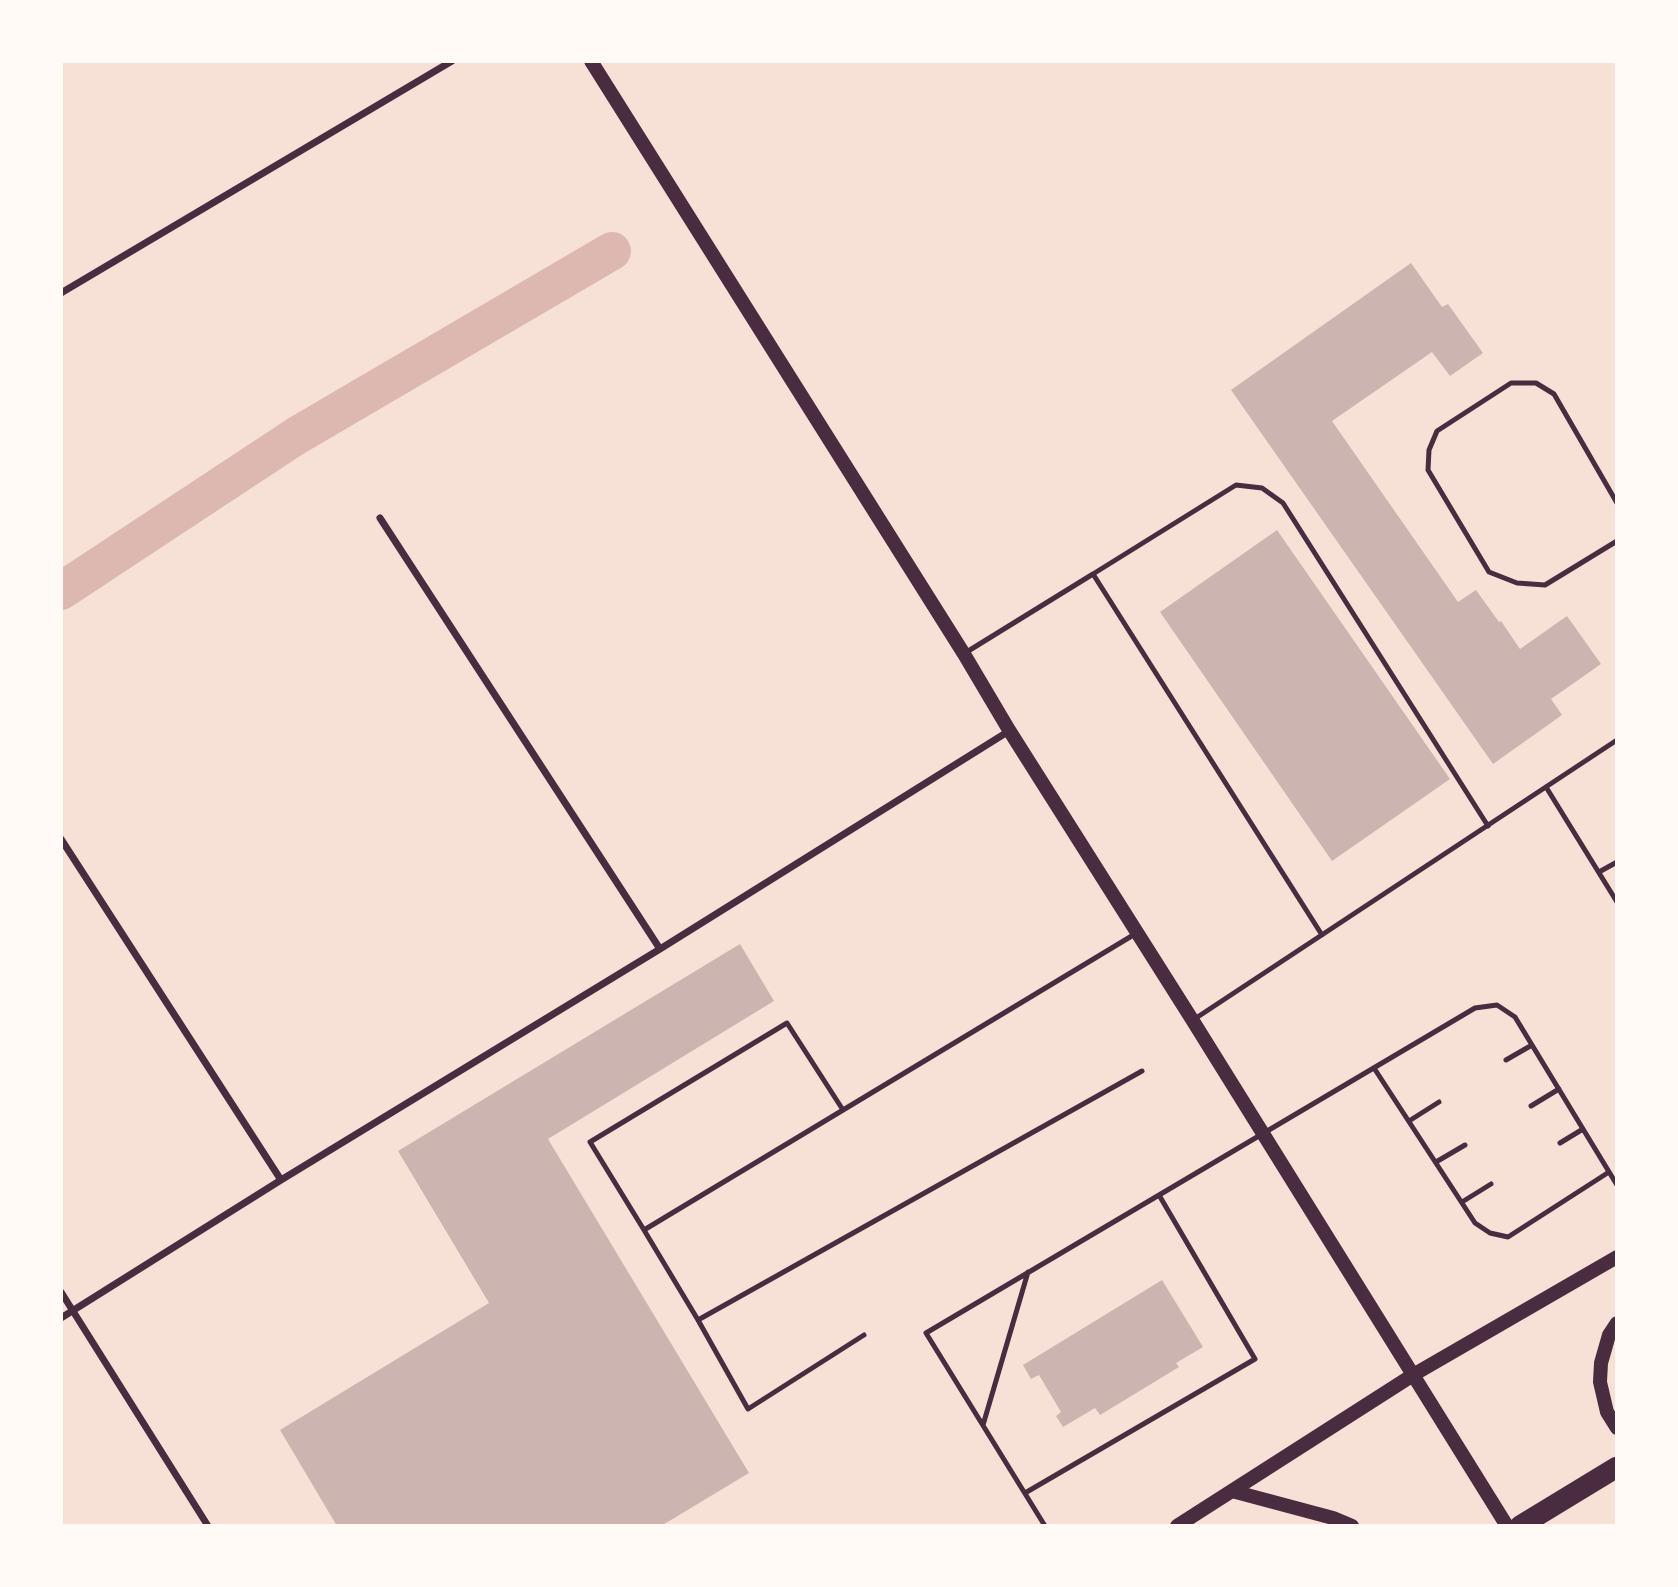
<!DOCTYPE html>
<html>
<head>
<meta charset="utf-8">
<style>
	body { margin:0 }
	#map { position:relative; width:1678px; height:1587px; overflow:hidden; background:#f7e1d7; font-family:"DejaVu Sans",sans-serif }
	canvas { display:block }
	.frame { position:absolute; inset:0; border:63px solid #fffaf5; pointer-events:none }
</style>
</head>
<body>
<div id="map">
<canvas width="1678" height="1587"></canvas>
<div class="frame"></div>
</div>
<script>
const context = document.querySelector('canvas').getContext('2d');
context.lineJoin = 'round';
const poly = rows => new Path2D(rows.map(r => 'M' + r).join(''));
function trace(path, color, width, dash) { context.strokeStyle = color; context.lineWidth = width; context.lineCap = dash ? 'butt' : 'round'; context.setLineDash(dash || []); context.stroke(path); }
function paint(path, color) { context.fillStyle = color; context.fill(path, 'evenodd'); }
const canal = poly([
	[61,591,296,436,612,251]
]);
const building = poly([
	[1411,263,1442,307,1448,304,1483,353,1450,376,1432,352,1332,421,1458,602,1476,590,1499,622,1501,621,1520,649,1567,616,1601,664,1551,699,1562,715,1493,764,1231,390],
	[1277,530,1450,779,1332,861,1160,612],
	[740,944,774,1001,548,1139,749,1473,661,1526,337,1526,280,1430,489,1303,398,1151],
	[1162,1280,1203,1347,1176,1363,1179,1367,1100,1415,1095,1408,1063,1427,1056,1416,1061,1412,1039,1375,1031,1379,1023,1365]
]);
const service = poly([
	[1617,503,1554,394,1536,383,1511,383,1437,431,1429,450,1428,470,1489,572,1517,583,1545,585,1617,541],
	[1093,574,1236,485,1262,488,1283,503,1488,826],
	[965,653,1093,574,1322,935],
	[1546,787,1617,902],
	[1599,872,1617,862],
	[1135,934,644,1230,698,1320,1142,1071],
	[1193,1020,1617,740],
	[1506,1060,1532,1045],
	[1374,1068,1475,1223,1490,1233,1508,1237,1609,1172],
	[1531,1106,1559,1089],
	[1409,1121,1439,1102],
	[1560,1143,1583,1129],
	[1436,1162,1465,1145],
	[1462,1202,1491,1184],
	[644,1230,590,1142,787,1023,843,1110],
	[698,1320,748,1409,864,1335],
	[983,1425,1028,1272],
	[1025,1493,1255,1359,1159,1195],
	[1045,1526,926,1333,1475,1008,1497,1005,1515,1017,1617,1185]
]);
const minor = poly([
	[61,293,452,61],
	[380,518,660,949],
	[61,839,281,1180],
	[61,1292,208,1526],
	[61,1318,281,1180,660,949,1009,731]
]);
const secondary = poly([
	[591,61,964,654,1009,730,1193,1021,1507,1526],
	[1617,1323,1609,1335,1601,1363,1600,1382,1607,1412,1617,1428],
	[1232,1491,1333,1518,1352,1526],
	[1177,1526,1413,1375,1617,1257]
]);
const motorway = poly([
	[1520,1526,1617,1467]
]);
trace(canal, '#dcb8b0', 38);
paint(building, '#ccb4b1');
trace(service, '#4a2c40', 5);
trace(minor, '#4a2c40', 7);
trace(secondary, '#4a2c40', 14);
trace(motorway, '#4a2c40', 21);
</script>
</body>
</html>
